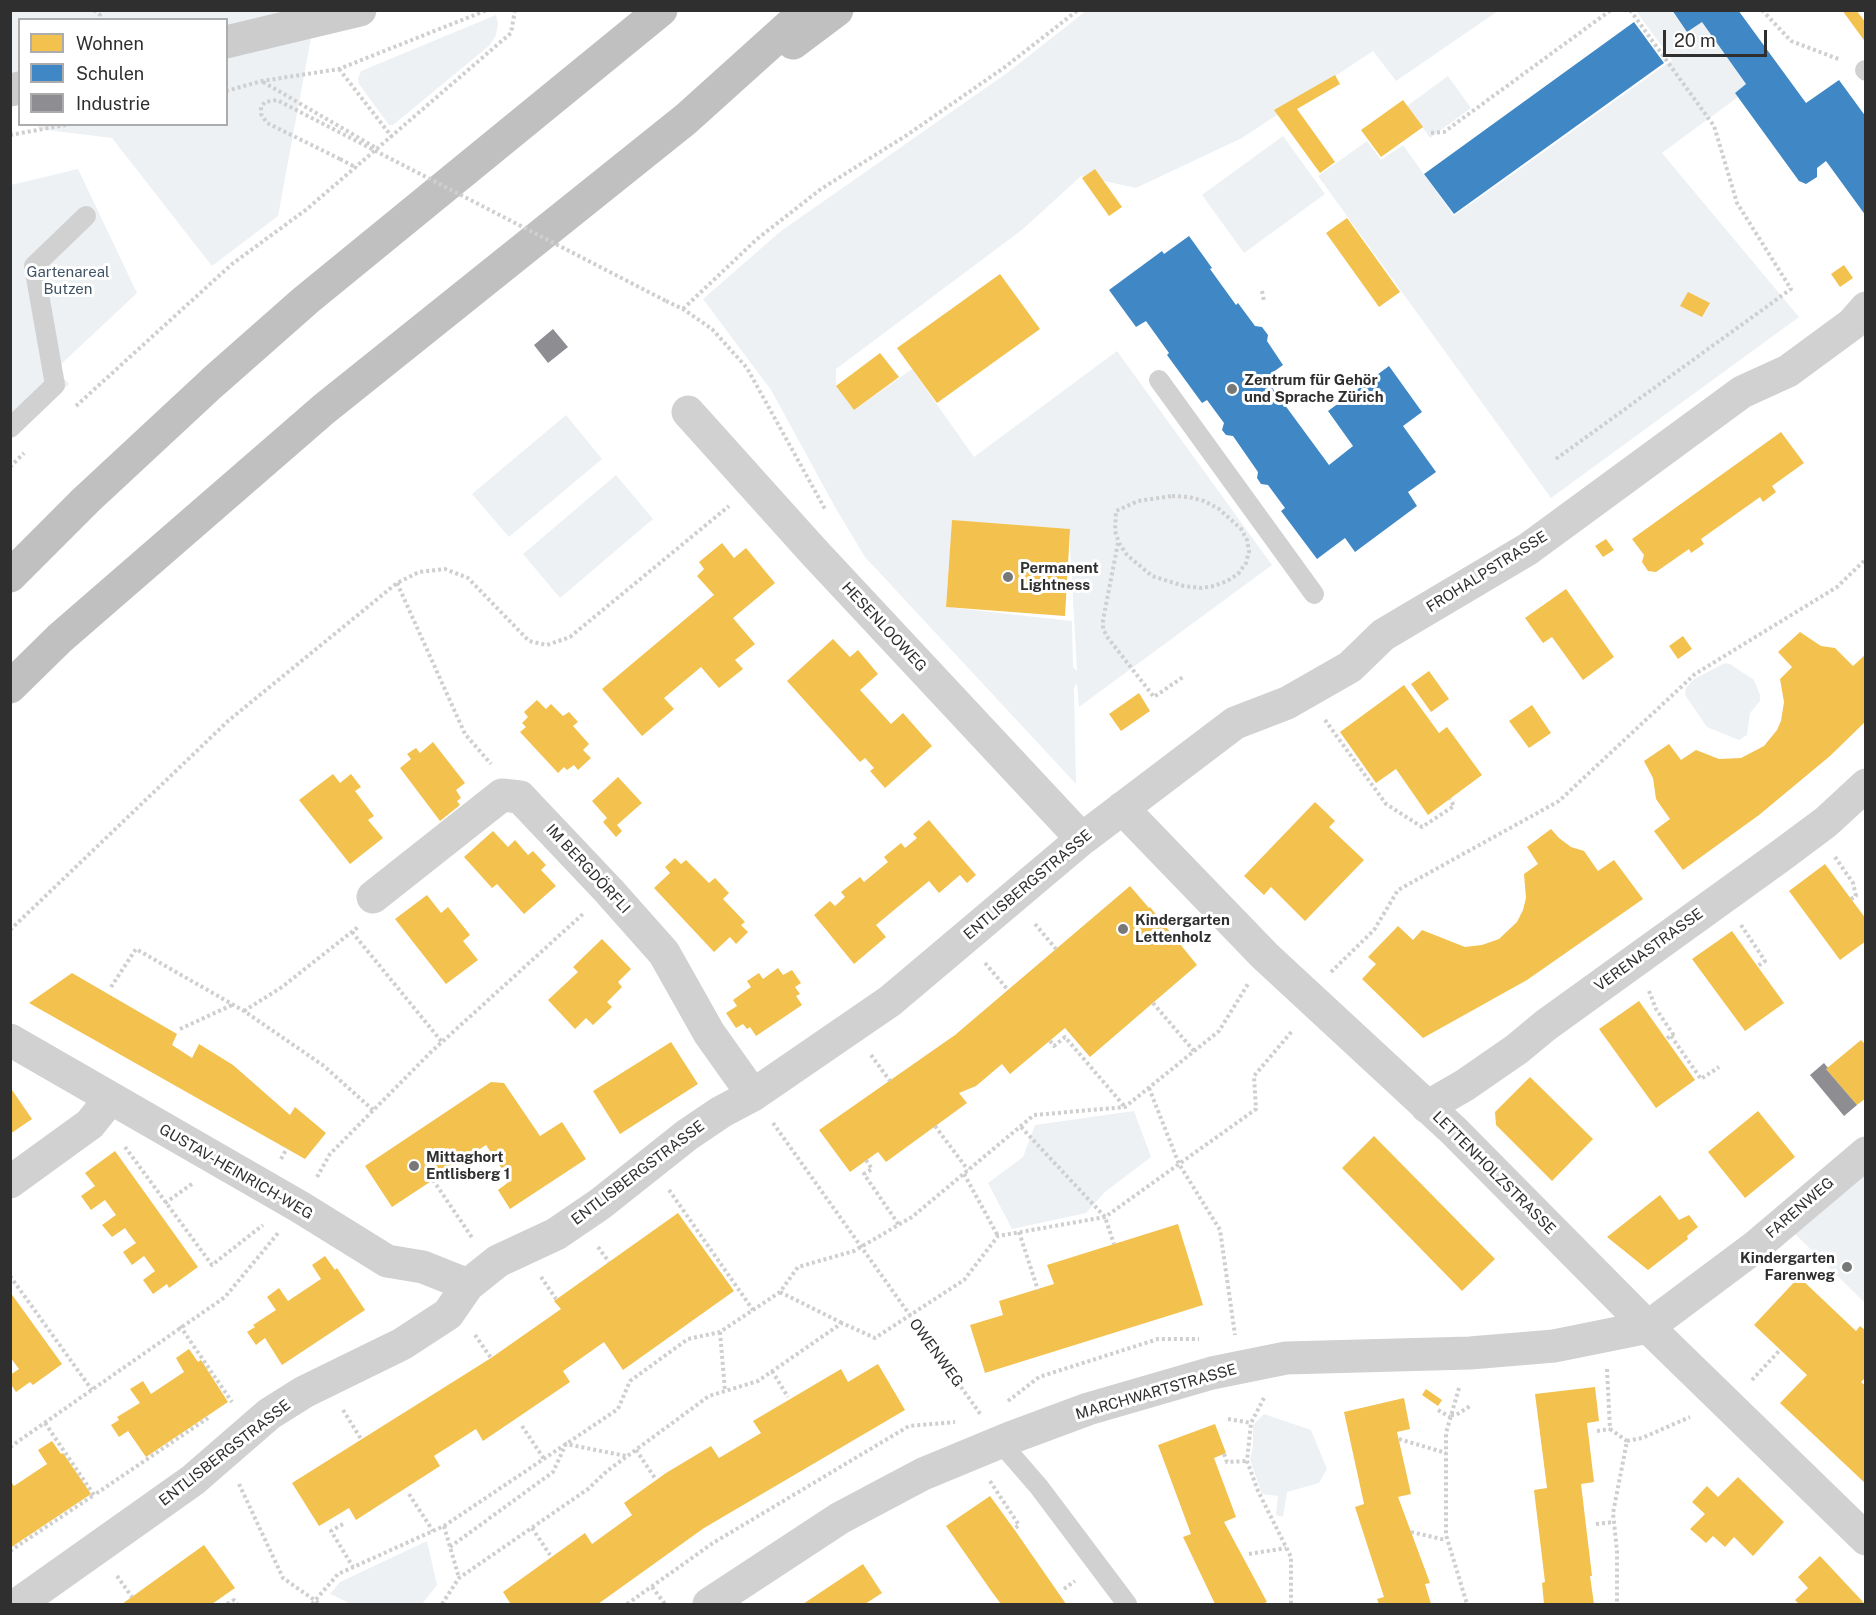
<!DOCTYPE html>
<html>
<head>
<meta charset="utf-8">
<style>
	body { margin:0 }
	#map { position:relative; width:1876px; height:1615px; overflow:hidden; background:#fff; font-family:"Public Sans",sans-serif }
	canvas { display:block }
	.frame { position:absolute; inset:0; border:12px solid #2f2f2f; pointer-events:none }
	.legend { position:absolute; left:18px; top:18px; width:210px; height:108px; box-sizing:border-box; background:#fff; border:2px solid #acacac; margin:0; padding:8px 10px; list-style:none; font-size:18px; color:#2f2f2f }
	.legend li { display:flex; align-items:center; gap:12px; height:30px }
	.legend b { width:30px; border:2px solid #acacac }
	.scale { position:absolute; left:1663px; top:30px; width:104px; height:27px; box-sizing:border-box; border:3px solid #2f2f2f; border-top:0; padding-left:8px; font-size:18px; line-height:21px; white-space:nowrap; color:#2f2f2f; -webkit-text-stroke:4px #fff; paint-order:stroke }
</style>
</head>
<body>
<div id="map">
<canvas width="1876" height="1615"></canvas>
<div class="frame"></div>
<ul class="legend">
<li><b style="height:16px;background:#f2c14e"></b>Wohnen</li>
<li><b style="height:16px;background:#3f88c5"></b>Schulen</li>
<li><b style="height:16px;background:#8d8d92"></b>Industrie</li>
</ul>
<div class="scale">20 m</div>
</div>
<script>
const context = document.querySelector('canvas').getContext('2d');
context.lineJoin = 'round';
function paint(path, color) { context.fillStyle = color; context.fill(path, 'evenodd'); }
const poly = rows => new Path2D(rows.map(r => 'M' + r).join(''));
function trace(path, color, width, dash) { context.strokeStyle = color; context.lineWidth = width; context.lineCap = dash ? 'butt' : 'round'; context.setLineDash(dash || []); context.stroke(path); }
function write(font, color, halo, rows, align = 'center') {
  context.font = font + ' "Public Sans",sans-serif'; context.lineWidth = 6; context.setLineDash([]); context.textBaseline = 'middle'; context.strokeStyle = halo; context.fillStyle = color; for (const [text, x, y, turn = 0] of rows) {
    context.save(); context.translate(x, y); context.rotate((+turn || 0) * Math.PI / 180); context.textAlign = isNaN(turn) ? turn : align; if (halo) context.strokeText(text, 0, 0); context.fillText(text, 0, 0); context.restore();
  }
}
const green = poly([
	[11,11,316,11,278,216,212,266,112,138,39,129,37,125,226,124,226,20,20,20,19,83,11,84],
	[1086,11,1498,11,1396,81,1373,51,1242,138,1136,188,1081,176,1023,229,836,369,836,386,854,410,912,369,974,457,1117,351,1272,565,1079,707,1077,683,1074,688,1076,784,865,557,835,507,771,390,703,299,781,231,1007,73],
	[952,521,1070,529,1070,547,1077,671,1073,667,1072,621,946,607],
	[1636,11,1672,11,1687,32,1702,22,1746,84,1735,93,1738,97,1662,153,1799,317,1551,498,1318,176,1367,141,1381,160,1403,145,1454,216,1672,60],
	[496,15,498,24,496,35,490,45,393,125,389,125,359,84,358,78,361,71],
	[1448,76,1471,108,1430,138,1407,106],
	[1283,136,1325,194,1244,253,1202,195],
	[78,169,137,293,56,369,69,384,11,439,11,185],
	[566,415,602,459,509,537,472,494],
	[616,475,653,519,560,598,523,554],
	[1725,663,1730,664,1754,680,1760,695,1760,701,1750,713,1747,735,1739,740,1707,727,1685,695,1686,688,1694,679],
	[1134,1111,1151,1157,1105,1192,1086,1213,1012,1229,988,1183,1023,1157,1035,1125],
	[1865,1171,1865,1303,1792,1231],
	[1264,1414,1311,1430,1327,1469,1319,1483,1287,1492,1283,1517,1276,1515,1278,1496,1262,1494,1250,1460,1253,1446,1253,1425],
	[427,1541,437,1585,422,1604,351,1604,330,1594,340,1582]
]);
const homes = poly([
	[1842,10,1856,10,1866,23,1866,43],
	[1335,75,1340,84,1297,109,1335,162,1320,173,1274,110],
	[1403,100,1423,127,1381,157,1361,130],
	[1095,169,1122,207,1109,216,1082,178],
	[1347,218,1400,292,1379,307,1326,233],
	[1844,265,1853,278,1840,287,1831,274],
	[1000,274,1040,329,937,403,897,348],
	[1688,292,1710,303,1702,317,1680,306],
	[880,353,899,377,854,410,836,386],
	[1781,432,1804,463,1772,486,1776,492,1763,502,1760,497,1701,539,1704,544,1691,553,1689,549,1656,572,1648,571,1642,562,1644,555,1632,539],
	[952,520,1070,529,1065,616,946,607],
	[1606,539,1614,550,1603,557,1595,546],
	[722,543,734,558,746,548,775,583,733,618,755,644,735,660,743,669,719,688,701,667,664,698,674,709,642,736,602,689,714,595,697,576,704,569,699,562],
	[1566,589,1614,657,1583,680,1552,637,1543,643,1525,618],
	[1800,632,1821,646,1835,648,1853,666,1866,654,1866,721,1830,756,1759,815,1683,870,1654,831,1670,819,1656,799,1653,778,1644,761,1669,744,1681,760,1696,750,1719,759,1741,758,1764,746,1777,730,1781,721,1784,702,1780,679,1792,667,1778,652],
	[1683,636,1692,649,1678,659,1669,646],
	[833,639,850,657,858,650,878,674,860,690,891,724,903,713,932,746,885,788,870,771,874,768,865,758,860,762,787,681],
	[1429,671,1449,699,1431,712,1411,684],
	[1404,685,1439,733,1447,727,1482,775,1428,815,1396,769,1376,783,1340,732],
	[1139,693,1150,711,1121,731,1109,714],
	[537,700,546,709,551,704,563,716,569,712,578,722,573,726,589,744,583,750,591,758,578,770,574,765,567,770,564,767,558,773,520,732,526,727,522,723,528,717,524,712],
	[1532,705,1551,733,1529,748,1509,721],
	[433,742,465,783,456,790,461,798,457,801,460,805,440,821,400,768,411,759,407,754,416,748,420,753],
	[333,774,340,783,351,774,361,787,355,791,374,816,368,820,383,838,350,864,299,800],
	[618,777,642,803,617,825,622,831,616,837,603,822,607,818,592,801],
	[1315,802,1335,821,1329,827,1364,860,1305,921,1271,887,1264,895,1244,876],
	[929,820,976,875,967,883,960,875,939,893,929,881,876,925,886,937,854,964,814,915,830,901,835,906,845,897,841,892,860,877,864,882,888,862,884,857,901,843,905,848,917,838,913,834],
	[1551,829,1559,838,1571,847,1584,851,1598,871,1614,860,1643,899,1527,980,1423,1038,1362,979,1376,964,1368,957,1398,926,1413,940,1422,930,1465,947,1482,945,1499,939,1517,922,1523,910,1526,898,1524,874,1538,864,1527,847],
	[493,831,508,847,515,840,528,855,533,851,546,865,541,870,556,886,524,914,497,884,492,888,464,857],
	[675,858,681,864,686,860,709,883,715,878,729,893,723,899,745,922,741,925,748,932,736,944,730,937,714,952,654,888,670,873,665,867],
	[1825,864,1866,919,1866,941,1840,960,1789,891],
	[1130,886,1149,908,1150,907,1197,965,1090,1057,1065,1028,1010,1074,1002,1064,976,1086,959,1093,967,1103,886,1162,878,1152,850,1172,819,1130,955,1035],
	[427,895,441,913,448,907,470,935,463,941,478,960,446,984,395,919],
	[1732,931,1784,1003,1745,1031,1692,959],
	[602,939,631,969,618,982,622,987,607,1002,612,1007,593,1025,586,1018,575,1029,548,1000,578,972,573,967],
	[778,968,783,975,792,970,801,983,795,987,800,994,796,996,802,1005,756,1036,750,1027,747,1029,743,1024,736,1028,726,1013,737,1006,733,1000,751,987,747,981,759,973,763,979],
	[72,973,177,1034,172,1045,192,1058,199,1044,233,1065,290,1115,295,1107,326,1133,305,1159,29,1003],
	[1639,1001,1695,1080,1656,1108,1599,1029],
	[1861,1040,1866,1045,1866,1098,1857,1105,1826,1069],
	[671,1042,698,1084,620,1134,593,1091],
	[1530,1077,1593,1139,1552,1181,1496,1125,1495,1112],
	[491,1082,504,1083,540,1136,562,1122,586,1159,510,1209,498,1190,510,1181,486,1145,392,1207,365,1166],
	[10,1087,32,1119,10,1134],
	[1758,1111,1795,1157,1745,1198,1708,1152],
	[1374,1136,1495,1259,1462,1291,1342,1168],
	[115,1151,198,1267,169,1288,167,1284,153,1294,143,1280,155,1271,144,1256,132,1265,123,1252,136,1243,127,1231,125,1228,112,1237,102,1225,116,1215,105,1200,91,1210,81,1196,95,1186,85,1173],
	[1660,1195,1679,1220,1689,1215,1698,1227,1687,1236,1688,1239,1648,1270,1607,1237],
	[678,1213,734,1291,623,1370,604,1342,563,1371,570,1382,483,1441,476,1429,434,1456,440,1466,356,1520,349,1508,319,1526,292,1483,491,1358,561,1309,554,1301],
	[1178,1224,1203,1305,985,1373,970,1325,1003,1315,999,1301,1054,1284,1047,1265],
	[325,1256,335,1270,337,1268,365,1310,282,1365,265,1338,256,1345,247,1332,255,1327,253,1325,276,1310,267,1297,279,1288,288,1301,321,1279,312,1265],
	[1799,1277,1856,1331,1860,1326,1866,1331,1866,1377,1861,1382,1866,1386,1866,1484,1780,1403,1807,1375,1754,1325],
	[10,1292,62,1364,33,1385,30,1382,16,1392,10,1383,10,1375,19,1369,10,1357],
	[189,1349,198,1362,201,1360,228,1402,146,1457,128,1431,119,1437,111,1425,119,1420,117,1417,140,1403,130,1389,143,1381,151,1394,184,1372,176,1358],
	[878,1364,905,1410,704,1528,598,1604,508,1604,510,1603,503,1592,585,1533,592,1544,632,1515,624,1503,666,1473,711,1446,719,1458,761,1433,753,1421,841,1369,848,1382],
	[1595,1387,1599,1421,1587,1423,1594,1482,1581,1484,1592,1576,1590,1576,1594,1604,1544,1604,1542,1583,1545,1582,1534,1490,1547,1488,1535,1394],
	[1426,1389,1442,1400,1438,1406,1422,1395],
	[1404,1398,1410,1429,1397,1432,1411,1494,1398,1497,1430,1583,1425,1584,1431,1604,1379,1604,1377,1599,1384,1597,1355,1507,1364,1504,1344,1412],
	[1215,1424,1226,1453,1214,1458,1236,1517,1224,1522,1267,1602,1262,1604,1215,1604,1183,1537,1191,1534,1158,1445],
	[52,1441,61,1454,63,1453,91,1494,10,1548,10,1480,14,1486,47,1464,38,1450],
	[1738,1477,1784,1522,1753,1556,1734,1537,1725,1547,1713,1536,1706,1543,1690,1529,1705,1514,1692,1502,1707,1486,1718,1497],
	[990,1496,1014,1529,1066,1604,1001,1604,992,1592,946,1526],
	[204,1545,235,1588,212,1604,122,1604],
	[1820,1556,1864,1603,1862,1604,1799,1604,1795,1600,1808,1588,1798,1577],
	[863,1564,882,1593,865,1604,803,1604]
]);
const schools = poly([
	[1672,10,1738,10,1806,103,1839,80,1866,117,1866,216,1826,161,1817,168,1817,177,1806,184,1799,181,1735,93,1746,84,1702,22,1687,32],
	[1634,22,1664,63,1454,214,1424,174],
	[1189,236,1212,268,1210,269,1236,305,1238,303,1255,326,1262,327,1268,335,1267,341,1283,365,1265,378,1329,465,1353,446,1328,411,1389,366,1422,412,1403,426,1436,472,1408,492,1417,506,1355,552,1345,538,1317,559,1281,511,1285,508,1268,485,1261,484,1257,478,1258,472,1233,436,1226,435,1222,430,1224,423,1207,400,1202,403,1167,355,1169,353,1146,321,1136,327,1109,290,1162,251,1164,254]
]);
const industry = poly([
	[553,329,568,347,548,363,534,345],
	[1824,1063,1828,1068,1826,1069,1857,1105,1844,1116,1810,1075]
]);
const path = poly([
	[94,10,100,15,100,20],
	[1762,10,1791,41,1841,60],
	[339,69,392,137],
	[263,82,378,149],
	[226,91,262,81,339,69,487,10],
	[1431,133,1444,132,1611,10],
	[10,135,71,124],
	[340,159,357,168],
	[1262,291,1264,301],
	[666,301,683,309,712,329,747,368,825,509],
	[683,309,757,239,821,189,907,135,1005,67,1078,10],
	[76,406,232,264,307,209,511,33,515,10],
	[1556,459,1791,289,1737,203,1714,126,1630,10],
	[10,467,24,453],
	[1172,496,1189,497,1204,501,1219,509,1241,529,1247,540,1249,551,1246,563,1238,574,1227,581,1214,586,1201,588,1184,586,1152,576,1127,555,1119,543,1115,531,1116,511,1138,501,1172,496],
	[1118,543,1103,620,1103,629,1108,638,1154,697,1183,677],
	[397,583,465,734,491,764],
	[1325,720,1386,804,1422,827,1454,806,1450,799],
	[1835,857,1853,883,1856,896,1851,899],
	[1035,924,1056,949],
	[1741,925,1765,961,1758,966],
	[10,930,228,721,397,583,419,572,445,569,468,578,529,641,547,645,570,637,729,506],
	[352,932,442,1042],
	[985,963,1008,990],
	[1331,972,1374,930,1398,890,1559,801,1695,674,1837,587,1866,559],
	[111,987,136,949,244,1011,324,1066,374,1111],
	[1649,991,1656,1009,1673,1034,1666,1039],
	[1153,1003,1194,1051],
	[244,1011,282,987,358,927],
	[180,1029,232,1005],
	[1671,1036,1701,1079,1719,1067],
	[1050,1041,1054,1046,1065,1037,1125,1107],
	[871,1055,890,1081],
	[1149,1088,1179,1164,1220,1230,1235,1335],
	[773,1123,981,1415],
	[935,1126,968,1170],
	[1021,1127,1105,1217,1114,1244],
	[125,1147,212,1265,263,1225],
	[281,1159,287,1148],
	[866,1160,872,1169,864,1174,899,1225],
	[964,1174,998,1236],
	[317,1177,330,1154,431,1052,584,913],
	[433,1180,473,1239],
	[669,1190,753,1310],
	[165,1203,192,1184],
	[1019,1232,1038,1290],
	[598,1247,609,1262],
	[10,1276,92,1390],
	[541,1277,556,1299],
	[780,1292,842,1323],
	[180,1326,232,1402],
	[720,1332,725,1391],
	[475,1335,491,1358],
	[1607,1369,1610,1429,1627,1441,1613,1513,1617,1551,1617,1604],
	[772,1371,788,1397],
	[1752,1380,1780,1350],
	[1459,1388,1446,1433,1446,1535,1467,1604],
	[1264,1398,1251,1423,1247,1461,1258,1491,1291,1557,1291,1604],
	[1008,1401,1039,1377,1158,1339,1199,1339],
	[343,1410,361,1439],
	[1438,1410,1450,1417],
	[1451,1415,1456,1415,1470,1406],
	[1228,1419,1251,1423],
	[45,1423,94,1495,208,1418],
	[522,1426,544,1459],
	[1597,1431,1610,1429],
	[1399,1439,1446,1453],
	[1627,1441,1642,1438,1690,1417],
	[10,1447,225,1297,279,1232],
	[636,1450,655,1478],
	[1224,1454,1227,1462,1247,1461],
	[990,1481,1019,1525,1014,1529],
	[239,1484,283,1578,320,1604],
	[409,1494,433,1531],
	[343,1524,331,1531,353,1567],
	[1596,1524,1614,1522],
	[444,1526,459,1578],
	[532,1528,550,1555],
	[1411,1532,1446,1540],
	[450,1547,553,1472,566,1444,626,1456],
	[10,1551,94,1495],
	[1249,1554,1286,1548],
	[117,1576,132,1597],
	[652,1587,665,1604],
	[1064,1589,1075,1581],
	[227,1604,234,1600,237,1604],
	[312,1604,338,1574,444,1526,618,1409,630,1381,688,1339,720,1332,780,1292,798,1267,854,1251,912,1217,1034,1115,1125,1107,1219,1031,1248,984],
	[442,1604,459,1578,588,1489,607,1471,709,1396,758,1381,842,1323,875,1338,964,1280,998,1236,1105,1217,1256,1109,1254,1076,1293,1030],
	[627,1604,713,1543,909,1426,955,1422]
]);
const lane = poly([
	[1865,70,1866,71],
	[1159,380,1314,594],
	[10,428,55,385,34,266,86,216],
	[1000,1442,1039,1487,1127,1604]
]);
const street = poly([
	[688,412,813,551,1082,839],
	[1122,808,1265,956,1454,1131,1648,1327,1866,1539],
	[373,897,502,795,520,797,609,891,664,953,709,1033,753,1095],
	[10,1040,300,1207,387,1261,423,1267,468,1285],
	[1427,1107,1465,1085,1517,1049,1546,1025,1779,857,1826,822,1866,785],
	[10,1182,90,1124,110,1099],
	[18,1604,193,1480,269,1414,304,1392,402,1344,448,1314,468,1285,498,1261,556,1234,600,1204,687,1135,721,1112,753,1095,890,1001,1082,839,1235,723,1287,703,1350,667,1383,635,1528,549,1742,392,1788,371,1852,324,1866,308],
	[709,1604,840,1518,923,1474,1010,1438,1088,1409,1212,1373,1286,1358,1470,1353,1554,1346,1648,1327,1755,1247,1866,1153]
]);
const secondary = poly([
	[226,42,360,10],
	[10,90,20,88]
]);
const highway = poly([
	[793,43,837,10],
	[10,576,86,500,213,382,306,300,661,10],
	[10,687,60,638,324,409,686,119,807,10]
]);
const pathBridge = poly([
	[340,159,267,123,261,114,261,107,265,102,277,100,666,301]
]);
const markers = [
	[1232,389,6,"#787878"],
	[1008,577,6,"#787878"],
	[1123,929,6,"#787878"],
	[414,1166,6,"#787878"],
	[1847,1267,6,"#787878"]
];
const parkNames = [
	["Gartenareal",68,272],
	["Butzen",68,289]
];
const poiNames = [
	["Zentrum für Gehör",1244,380],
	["und Sprache Zürich",1244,397],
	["Permanent",1020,568],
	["Lightness",1020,585],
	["Kindergarten",1135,920],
	["Lettenholz",1135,937],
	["Mittaghort",426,1157],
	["Entlisberg 1",426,1174],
	["Kindergarten",1835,1258,"right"],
	["Farenweg",1835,1275,"right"]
];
const streetNames = [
	["FROHALPSTRASSE",1487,572,-32],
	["HESENLOOWEG",884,627,47],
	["IM BERGDÖRFLI",588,869,47],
	["ENTLISBERGSTRASSE",1028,885,-40],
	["VERENASTRASSE",1649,950,-36],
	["GUSTAV-HEINRICH-WEG",236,1172,30],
	["ENTLISBERGSTRASSE",638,1173,-37],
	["LETTENHOLZSTRASSE",1494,1173,45],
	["FARENWEG",1800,1208,-41],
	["OWENWEG",936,1353,54],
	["MARCHWARTSTRASSE",1156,1392,-16],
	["ENTLISBERGSTRASSE",225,1453,-38]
];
paint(green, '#edf1f4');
paint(homes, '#f2c14e');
paint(schools, '#3f88c5');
paint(industry, '#8d8d92');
trace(path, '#cfcfcf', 4, [3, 3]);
trace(lane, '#d1d1d1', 20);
trace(street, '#d1d1d1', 33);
trace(secondary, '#ccc', 33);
trace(highway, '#c0c0c0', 33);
trace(pathBridge, '#cfcfcf', 4, [3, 3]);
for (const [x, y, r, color] of markers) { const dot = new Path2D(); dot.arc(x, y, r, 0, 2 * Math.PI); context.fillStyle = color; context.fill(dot); trace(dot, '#fff', 2); }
write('15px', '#405367', '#fff', parkNames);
write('bold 15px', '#2f2f2f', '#fff', poiNames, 'left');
write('15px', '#2f2f2f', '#fff', streetNames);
</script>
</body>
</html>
